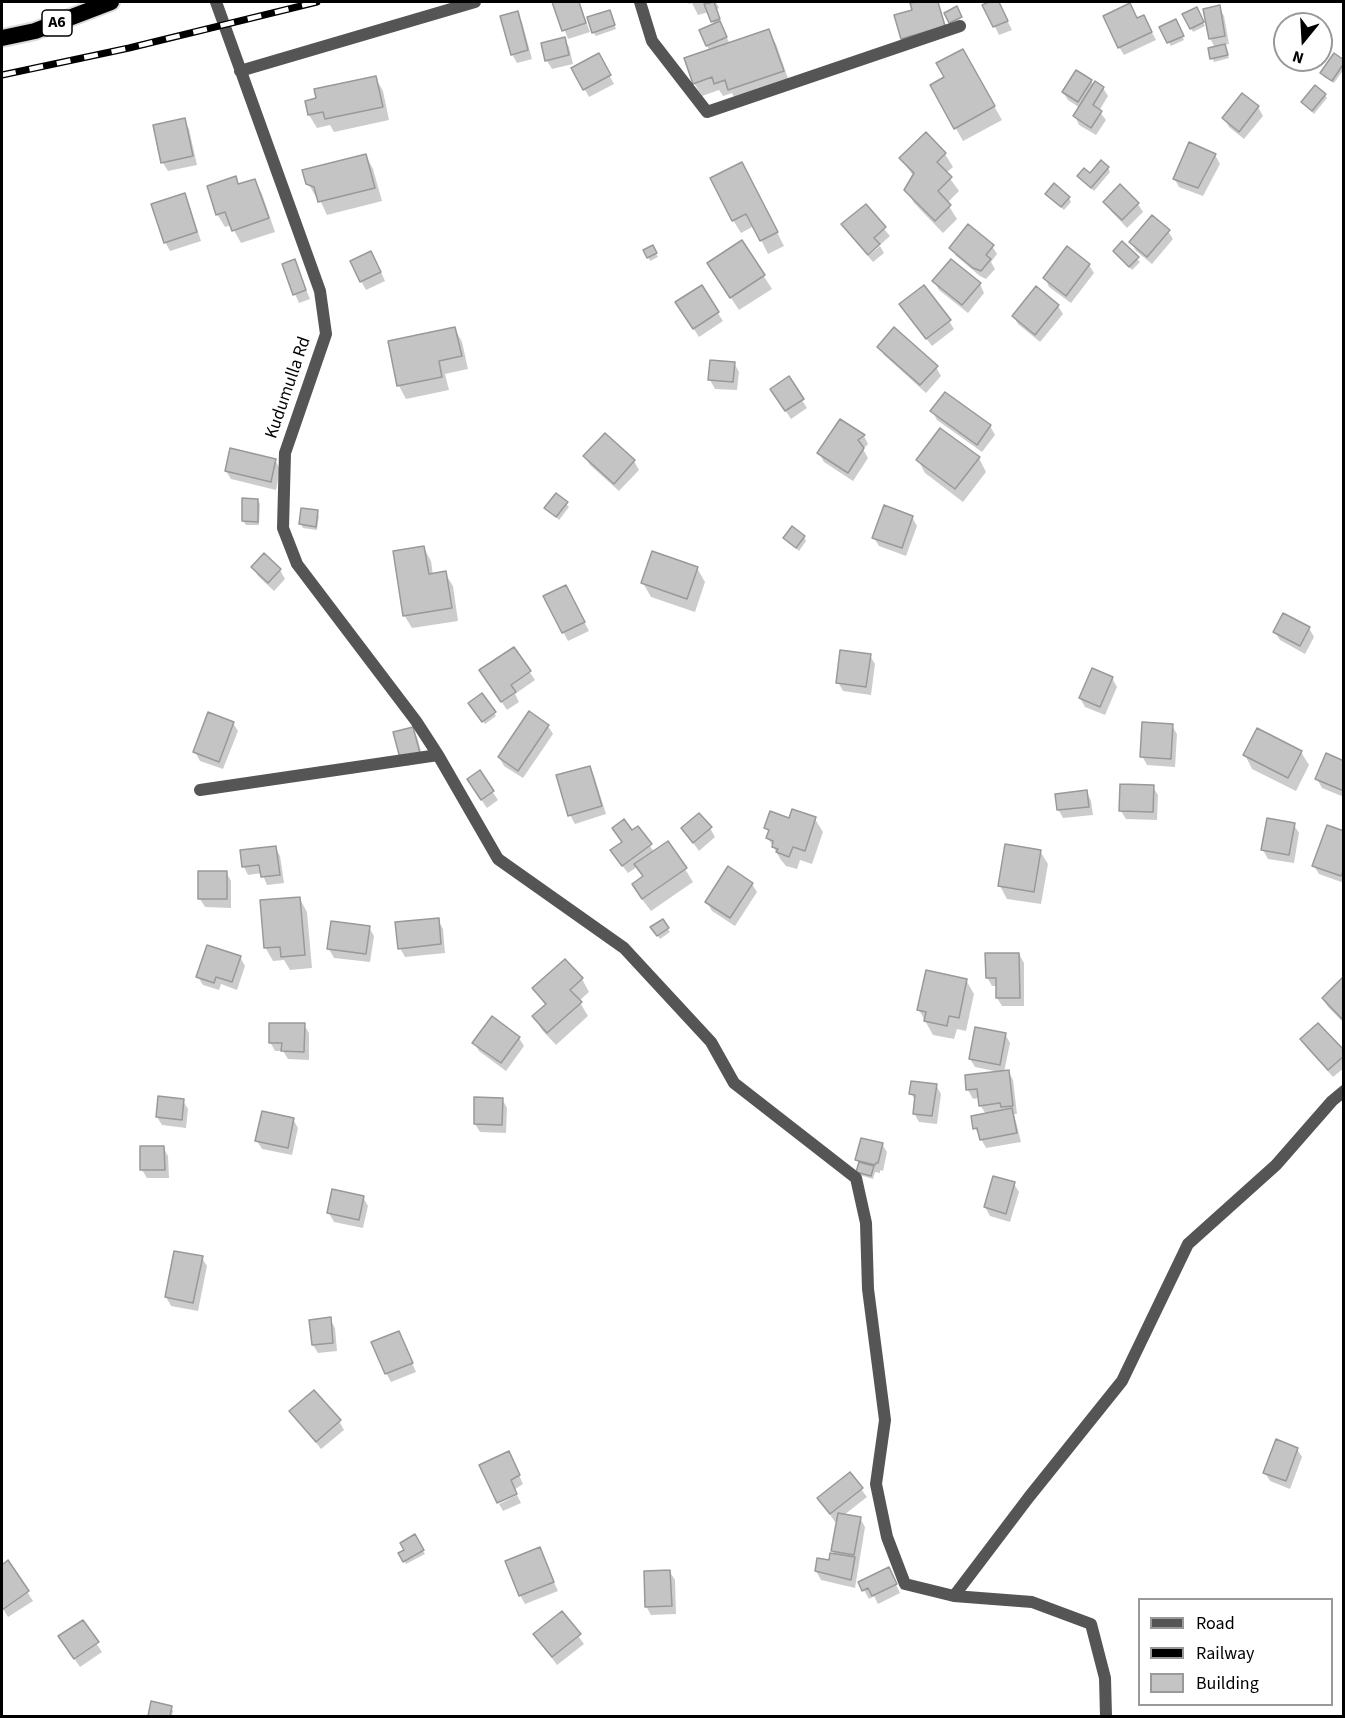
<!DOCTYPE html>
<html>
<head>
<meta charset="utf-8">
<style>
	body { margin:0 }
	#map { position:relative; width:1345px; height:1718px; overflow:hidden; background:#fff; font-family:"Source Sans 3",sans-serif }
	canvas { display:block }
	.frame { position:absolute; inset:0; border:3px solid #000; pointer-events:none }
	.legend { position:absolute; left:1138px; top:1598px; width:195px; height:108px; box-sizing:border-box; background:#fff; border:2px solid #999; margin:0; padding:8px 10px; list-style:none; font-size:18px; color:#000 }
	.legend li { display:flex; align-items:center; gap:12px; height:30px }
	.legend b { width:30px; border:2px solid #999 }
	.north { position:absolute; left:1273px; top:12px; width:60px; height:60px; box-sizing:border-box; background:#fff; border:2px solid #999; border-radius:50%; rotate:198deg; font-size:16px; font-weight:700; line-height:24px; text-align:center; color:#000 }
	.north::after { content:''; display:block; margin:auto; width:21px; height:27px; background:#000; clip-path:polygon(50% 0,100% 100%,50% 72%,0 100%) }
</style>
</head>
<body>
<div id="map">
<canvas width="1345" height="1718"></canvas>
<div class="frame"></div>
<ul class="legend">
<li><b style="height:8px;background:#555"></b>Road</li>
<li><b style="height:8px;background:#000"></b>Railway</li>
<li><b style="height:16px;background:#c4c4c4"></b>Building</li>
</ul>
<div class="north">N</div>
</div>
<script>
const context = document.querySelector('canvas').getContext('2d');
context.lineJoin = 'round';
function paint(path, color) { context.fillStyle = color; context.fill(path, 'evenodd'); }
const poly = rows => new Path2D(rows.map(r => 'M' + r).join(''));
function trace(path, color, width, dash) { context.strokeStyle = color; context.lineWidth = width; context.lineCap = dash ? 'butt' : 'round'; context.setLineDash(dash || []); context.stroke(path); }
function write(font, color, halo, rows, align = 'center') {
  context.font = font + ' "Source Sans 3",sans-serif'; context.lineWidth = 5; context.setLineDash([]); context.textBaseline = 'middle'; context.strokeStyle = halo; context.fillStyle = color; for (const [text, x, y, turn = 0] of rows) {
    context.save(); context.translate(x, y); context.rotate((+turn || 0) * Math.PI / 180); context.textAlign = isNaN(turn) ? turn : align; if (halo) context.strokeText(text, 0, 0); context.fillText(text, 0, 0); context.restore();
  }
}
const shadow = poly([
	[554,2,579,2,590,32,568,39],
	[688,2,716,2,719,8,717,9,721,23,720,24,730,44,768,30,776,44,790,84,737,103,732,93,723,96,719,90,702,96,694,83,710,51,707,46,714,25,709,12,698,15,692,3,689,4],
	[921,2,938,2,949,35,907,47,902,38,914,11,912,4],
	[992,2,998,2,1012,30,999,35,984,5],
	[1219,7,1224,16,1229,44,1224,45,1229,58,1214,62,1212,58,1215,48,1210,38],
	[1196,9,1205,26,1193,32,1184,14],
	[517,13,522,22,532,59,517,63,512,54],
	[611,16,616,29,596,36,593,32],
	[1138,19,1148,25,1156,40,1124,55,1119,47],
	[1175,21,1184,40,1171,46,1161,28],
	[564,39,569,47,573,64,552,69,547,61,543,44],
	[963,51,1002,120,963,141,932,86,946,78],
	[598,55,614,84,589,97,573,68],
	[1344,62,1344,69,1334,83,1324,77,1322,73],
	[375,77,383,91,389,120,334,132,330,125,317,128,309,115],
	[1091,81,1094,86,1103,88,1108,96,1099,111,1106,120,1096,135,1079,125,1075,116,1080,108,1068,100,1063,92],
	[1243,95,1258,107,1263,116,1244,139,1229,127,1224,118],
	[1325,95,1327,98,1314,114,1302,102],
	[184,120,189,129,197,165,168,171,163,163],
	[945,154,953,167,946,173,959,191,947,203,957,219,943,233,914,203,906,190,914,177,901,158],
	[1215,155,1220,164,1203,196,1179,187,1174,178],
	[366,156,373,169,382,201,327,215,319,198,316,197,308,183],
	[1108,168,1110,172,1094,191,1079,176,1090,175],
	[749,177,784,246,768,254,754,226,741,233,733,220],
	[235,178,239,186,255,180,262,194,275,232,241,243,231,225,225,227,217,214],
	[1047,194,1069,198,1071,202,1064,210],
	[184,195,189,204,201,241,170,251,165,242],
	[1105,202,1138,204,1143,212,1127,228,1110,210],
	[865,206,890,236,880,245,880,242,866,254,843,225],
	[1168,231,1173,239,1152,264,1136,251,1131,242],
	[742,242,772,289,739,310,717,277],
	[1122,244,1140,262,1132,270,1115,251],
	[880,246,884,253,873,262,868,256],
	[992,246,997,254,991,262,995,269,986,279,980,276,956,256,951,248],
	[652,247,658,257,650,261,645,250],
	[294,261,310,299,299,303,295,294],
	[376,261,385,281,366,290,361,281],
	[1089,265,1094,273,1071,303,1049,287,1045,278],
	[934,281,980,284,984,293,968,313,939,290],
	[701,287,723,321,699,337,682,311],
	[1058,306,1063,314,1040,342,1018,324,1013,316],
	[906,313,949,321,954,329,932,346],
	[455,329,462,342,468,369,445,374,449,390,406,399,399,386,389,342],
	[879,347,936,367,941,376,926,393,884,355],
	[734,363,739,372,737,390,715,389,710,380],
	[777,398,802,400,807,408,791,419],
	[932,411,990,426,995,435,982,452,937,420],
	[605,435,634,461,639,470,619,491,590,465,585,456],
	[864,436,868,444,863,449,868,458,853,481,824,462,819,453],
	[979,458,986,472,963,502,925,473,918,460],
	[275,460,280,469,276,490,231,479,226,471],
	[557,495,569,507,559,520,546,508],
	[258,501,260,504,259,525,246,525,243,521],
	[317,512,319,516,317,530,303,528,301,524],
	[912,517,917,526,906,556,879,546,874,538],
	[804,537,806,541,799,551,784,538],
	[424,548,431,561,433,575,445,573,453,586,458,621,412,628,404,615],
	[264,555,280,570,285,579,274,591,258,576,253,567],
	[697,568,705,582,695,612,651,597,643,583],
	[570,595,589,631,568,641,545,597],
	[1309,628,1314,637,1305,654,1280,640,1275,632],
	[514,649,535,680,515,694,519,702,507,710,486,679],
	[870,656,875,664,871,695,843,691,838,682],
	[1112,678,1117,687,1105,715,1085,707,1080,698],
	[472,707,494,713,496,716,485,724],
	[233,723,238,731,223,769,200,761,195,752],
	[548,726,553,734,523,778,504,766,499,757],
	[1172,726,1177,734,1175,767,1147,765,1142,756],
	[412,729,417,737,424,762,406,766,402,758],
	[1301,752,1309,765,1296,791,1252,769,1245,755],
	[1344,762,1344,797,1322,788,1317,779],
	[589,767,594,776,606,814,575,824,570,815],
	[479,772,498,800,487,808,473,788],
	[1153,787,1158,795,1157,820,1126,819,1121,811],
	[1087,792,1091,801,1093,815,1063,818,1058,809],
	[790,819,815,819,823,832,812,864,800,860,797,869,786,866,781,860,768,838,770,834,766,828],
	[1294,825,1299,833,1294,863,1268,859,1263,850],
	[638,828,654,852,685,869,693,882,651,911,641,898,644,878,637,867,628,873,617,859,623,843],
	[710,828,715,837,699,851,683,829],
	[1344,832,1344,883,1319,874,1314,866],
	[275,847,280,856,284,883,267,885,262,873,248,875,244,867],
	[1040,851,1048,864,1041,904,1007,899,1000,886],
	[226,872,231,881,231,908,205,907,200,899],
	[752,884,757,892,735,926,712,911,707,902],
	[300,899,307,912,312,968,290,970,284,960,273,961,265,947],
	[438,920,443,929,445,953,405,957,400,948],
	[662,921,670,932,660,939,652,927],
	[369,927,374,936,370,962,334,958,329,949],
	[1019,954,1024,963,1024,1006,1002,1006,997,998,997,986,992,986,987,977],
	[240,957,245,966,237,990,221,984,219,990,203,985,198,977],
	[582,979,589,992,579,1001,588,1016,556,1045,542,1030,534,1017,546,1006,534,989],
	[1344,979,1344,1023,1328,1007,1323,999],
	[966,980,974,994,966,1031,957,1029,954,1039,933,1035,919,1010],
	[304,1025,309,1033,309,1060,288,1059,283,1051,275,1051,270,1042],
	[1005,1034,1010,1043,1004,1072,1008,1071,1013,1080,1017,1114,1014,1114,1021,1142,986,1148,975,1128,986,1114,980,1105,979,1098,973,1099,968,1090,966,1076,999,1072,975,1067,970,1059],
	[519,1038,524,1046,506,1071,479,1051,474,1043],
	[1302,1040,1344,1052,1344,1068,1333,1077,1307,1048],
	[936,1085,941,1094,937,1124,919,1122,914,1113,916,1102,911,1093],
	[502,1099,507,1108,506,1133,480,1132,475,1124],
	[183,1101,188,1109,186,1128,162,1125,157,1117],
	[293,1119,298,1128,292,1155,262,1149,257,1141],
	[882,1144,887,1152,883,1171,880,1170,880,1173,875,1172,873,1179,860,1175,858,1172,860,1165,857,1160],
	[163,1147,168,1156,169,1178,147,1178,142,1170],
	[1014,1184,1019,1192,1010,1222,990,1216,985,1207],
	[363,1197,368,1206,363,1228,334,1222,329,1213],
	[202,1258,207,1266,198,1311,171,1306,166,1297],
	[330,1319,335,1328,337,1351,318,1353,313,1345],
	[399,1333,416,1372,391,1382,386,1373],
	[291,1411,339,1421,344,1430,321,1449],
	[1297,1449,1302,1457,1290,1489,1270,1481,1265,1473],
	[513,1462,523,1484,497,1501],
	[850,1474,867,1497,844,1515,860,1518,865,1527,855,1588,821,1580,816,1571,830,1562,835,1555,832,1550,838,1520,835,1522,819,1498],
	[517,1495,521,1503,503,1511,499,1504],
	[414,1536,425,1554,406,1564,400,1554,406,1551],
	[539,1549,558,1591,525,1604,520,1595],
	[8,1562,33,1601,8,1617,2,1607,2,1567],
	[670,1572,675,1580,676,1614,651,1615,646,1606],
	[893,1578,900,1593,878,1604,874,1596,869,1599,860,1583],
	[562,1613,584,1644,557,1665,535,1635],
	[82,1622,102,1652,80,1667,65,1645],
	[152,1703,171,1707,173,1711,172,1716,149,1716]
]);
const building = poly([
	[552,2,579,2,586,23,562,31,552,2],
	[714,2,720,19,711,22,704,4,714,2],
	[916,2,938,2,945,26,901,39,894,15,912,10,910,3,916,2],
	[989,2,999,2,1008,21,993,27,982,5,989,2],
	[1130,3,1137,18,1144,15,1152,32,1118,48,1103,16,1130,3],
	[1220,5,1225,36,1209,39,1203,9,1220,5],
	[957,6,962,17,949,23,944,13,957,6],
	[1197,7,1204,22,1190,29,1182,14,1197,7],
	[610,10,615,25,592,33,587,17,610,10],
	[518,11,528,50,511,55,500,16,518,11],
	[1176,19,1184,36,1167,43,1159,27,1176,19],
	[720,21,727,37,706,46,699,30,720,21],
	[769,29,784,71,728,90,725,80,714,84,712,77,693,84,684,58,769,29],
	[565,37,569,55,545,61,541,43,565,37],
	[1225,44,1228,55,1210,59,1208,48,1225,44],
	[963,49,995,106,954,129,930,85,944,77,936,63,963,49],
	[599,53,611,75,583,90,571,68,599,53],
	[1334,53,1344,60,1344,63,1332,81,1320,73,1334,53],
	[1076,70,1092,80,1078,102,1062,92,1076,70],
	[376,76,383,107,325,119,323,112,308,115,305,101,316,98,314,89,376,76],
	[1095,81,1104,87,1093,105,1102,111,1091,128,1073,116,1095,81],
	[1315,85,1326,94,1312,111,1301,102,1315,85],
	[1242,93,1259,106,1239,132,1222,118,1242,93],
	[185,118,193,156,161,163,153,125,185,118],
	[926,132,946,153,937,162,952,177,938,191,951,205,935,221,904,190,914,173,899,158,926,132],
	[1189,142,1216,154,1198,188,1173,179,1189,142],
	[366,154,375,188,318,202,314,187,306,184,302,170,366,154],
	[1101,160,1109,167,1091,188,1077,176,1084,168,1090,173,1101,160],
	[742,162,778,232,760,241,746,214,732,221,710,178,742,162],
	[236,176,238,184,255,179,269,218,232,231,225,212,216,215,207,186,236,176],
	[1054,183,1070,197,1061,207,1045,194,1054,183],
	[1120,184,1139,203,1122,220,1103,202,1120,184],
	[185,193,197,232,164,243,151,204,185,193],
	[866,204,886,227,874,238,880,244,868,255,841,224,866,204],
	[1152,215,1170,230,1147,257,1129,242,1152,215],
	[968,224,994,245,986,255,991,259,981,271,973,268,949,248,968,224],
	[742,240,765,275,730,298,707,263,742,240],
	[1122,241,1139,257,1129,267,1113,251,1122,241],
	[653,245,657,253,647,258,643,250,653,245],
	[1067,246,1090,264,1066,296,1043,278,1067,246],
	[371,251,381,272,360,282,350,261,371,251],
	[295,259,306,290,293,295,282,264,295,259],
	[951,259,981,283,962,305,932,281,951,259],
	[702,285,719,312,693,329,675,302,702,285],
	[924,285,951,320,926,339,899,304,924,285],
	[1036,286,1059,305,1035,335,1012,316,1036,286],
	[455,327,462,356,439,361,442,377,397,386,388,341,455,327],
	[894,327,938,366,920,385,877,347,894,327],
	[710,360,735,362,733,382,708,380,710,360],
	[789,376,804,399,785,411,770,389,789,376],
	[945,392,991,425,977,445,930,411,945,392],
	[840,419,865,435,858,440,864,448,848,473,817,453,840,419],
	[940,428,980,457,955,489,916,460,940,428],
	[605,433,635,460,614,484,583,456,605,433],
	[230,448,276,459,271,482,225,471,230,448],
	[556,493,568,502,556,517,544,508,556,493],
	[242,498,258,499,258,522,242,521,242,498],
	[884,505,913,516,902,548,872,538,884,505],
	[301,508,318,510,316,527,299,524,301,508],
	[792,526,805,536,796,548,783,538,792,526],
	[424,546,429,574,446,571,452,608,403,616,393,551,424,546],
	[652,551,698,567,687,599,641,583,652,551],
	[264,553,281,569,268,583,251,567,264,553],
	[566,585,585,622,562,633,543,596,566,585],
	[1283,613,1310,627,1300,646,1273,632,1283,613],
	[514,647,531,671,511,685,516,692,501,702,479,670,514,647],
	[840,650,871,654,866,687,836,683,840,650],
	[1092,668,1113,677,1100,707,1079,698,1092,668],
	[482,693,496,712,482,722,468,703,482,693],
	[529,711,549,725,518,771,498,757,529,711],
	[208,712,234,722,219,762,193,752,208,712],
	[1142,722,1173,724,1171,759,1140,757,1142,722],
	[413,727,420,753,400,758,393,732,413,727],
	[1257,728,1302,751,1288,778,1243,755,1257,728],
	[1326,753,1344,761,1344,791,1315,779,1326,753],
	[590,766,602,806,568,816,556,775,590,766],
	[480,770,494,791,481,800,467,779,480,770],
	[1120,784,1154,785,1153,812,1119,811,1120,784],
	[1087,790,1089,807,1057,810,1055,794,1087,790],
	[792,809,816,817,805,851,793,847,789,857,776,852,778,849,772,847,773,841,766,838,769,830,764,828,770,811,789,818,792,809],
	[699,813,712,827,693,843,681,828,699,813],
	[1267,818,1295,823,1289,855,1261,850,1267,818],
	[624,819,632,830,638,826,652,844,622,866,610,850,622,842,612,828,624,819],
	[1327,825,1344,831,1344,870,1341,876,1312,866,1327,825],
	[668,841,687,868,642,899,632,884,643,876,634,864,668,841],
	[1005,844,1041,850,1034,892,998,886,1005,844],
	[276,846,280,875,261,877,259,865,242,867,240,850,276,846],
	[728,866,753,883,730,918,705,902,728,866],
	[198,871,227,871,227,899,198,899,198,871],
	[300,897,305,955,281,957,280,947,264,948,260,900,300,897],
	[439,918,441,944,398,949,395,922,439,918],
	[663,919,669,928,657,936,650,927,663,919],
	[331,921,370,926,366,954,327,949,331,921],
	[207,945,241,956,232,982,216,977,214,983,196,977,207,945],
	[985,953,1019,953,1020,998,996,998,996,978,986,978,985,953],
	[565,959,583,978,570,990,582,1002,547,1033,532,1016,546,1004,532,988,565,959],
	[926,970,967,979,959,1018,949,1016,947,1026,924,1021,926,1012,917,1010,926,970],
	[1343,977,1344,977,1344,1021,1322,998,1343,977],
	[492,1016,520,1037,501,1063,472,1043,492,1016],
	[269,1023,305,1023,304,1052,281,1051,282,1043,269,1043,269,1023],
	[1318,1023,1344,1050,1344,1056,1328,1070,1300,1039,1318,1023],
	[975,1027,1006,1033,1000,1065,969,1059,975,1027],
	[1009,1070,1013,1106,1001,1107,1000,1103,979,1106,977,1089,966,1090,965,1075,1009,1070],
	[911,1081,937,1084,932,1116,913,1114,915,1095,909,1094,911,1081],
	[158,1096,184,1099,182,1120,156,1117,158,1096],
	[474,1097,503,1098,502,1125,474,1124,474,1097],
	[1012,1108,1017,1133,980,1140,977,1128,973,1129,971,1116,1012,1108],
	[262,1111,294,1118,288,1148,255,1141,262,1111],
	[861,1138,883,1143,878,1163,876,1163,875,1165,855,1160,861,1138],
	[140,1146,164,1146,165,1170,140,1170,140,1146],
	[859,1162,874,1166,871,1176,856,1172,859,1162],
	[993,1176,1015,1182,1006,1214,984,1207,993,1176],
	[332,1189,364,1196,359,1220,327,1213,332,1189],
	[174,1251,203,1256,193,1303,165,1297,174,1251],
	[331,1317,333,1343,312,1345,309,1320,331,1317],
	[399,1331,413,1363,385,1374,371,1342,399,1331],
	[314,1390,341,1420,316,1442,289,1411,314,1390],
	[1276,1439,1298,1448,1286,1481,1263,1473,1276,1439],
	[509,1451,520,1475,511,1480,517,1494,497,1503,479,1465,509,1451],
	[850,1472,863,1488,830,1514,817,1498,850,1472],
	[838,1513,861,1517,854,1555,831,1551,838,1513],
	[415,1534,424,1550,403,1562,398,1553,404,1550,400,1543,415,1534],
	[540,1547,554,1582,519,1596,505,1561,540,1547],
	[830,1553,855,1557,851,1580,815,1571,817,1558,829,1560,830,1553],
	[8,1560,29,1591,2,1610,2,1565,8,1560],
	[889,1567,897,1584,872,1596,868,1588,862,1591,858,1582,889,1567],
	[670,1570,672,1606,645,1607,644,1571,670,1570],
	[562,1611,581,1634,552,1657,533,1634,562,1611],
	[83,1620,99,1642,74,1659,58,1636,83,1620],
	[151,1701,172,1706,170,1716,148,1716,151,1701]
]);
const minor = poly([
	[216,2,320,291,326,334,285,453,283,528,297,564,416,721,438,755],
	[640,2,652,41,707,112,960,26],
	[240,71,475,2],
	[200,790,438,755,498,859,624,948,711,1042,734,1083,856,1178,866,1223,868,1289,885,1420,876,1484,887,1537,905,1584,954,1596,1032,1602,1091,1624,1105,1678,1106,1716],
	[954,1596,1029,1497,1122,1381,1188,1244,1276,1165,1332,1101,1344,1091]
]);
const trunk = poly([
	[2,38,35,31,111,2]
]);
const rail = poly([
	[2,75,129,48,317,2]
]);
const shields = [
	[57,23,30]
];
const shieldNames = [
	["A6",57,23]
];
const streetNames = [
	["Kudumulla Rd",289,388,-71]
];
paint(shadow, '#0003');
paint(building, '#c4c4c4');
trace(building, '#999', 1.5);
trace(trunk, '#dbdbdb', 20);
trace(minor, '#555', 12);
trace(trunk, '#000', 16);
trace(rail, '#000', 7);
trace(rail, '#fff', 4.5, [14]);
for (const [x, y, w] of shields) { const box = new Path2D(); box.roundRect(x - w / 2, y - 13, w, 26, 4.5); context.fillStyle = '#fff'; context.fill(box); trace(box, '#000', 1.5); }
write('bold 16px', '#000', null, shieldNames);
write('18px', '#000', '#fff', streetNames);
</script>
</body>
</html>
